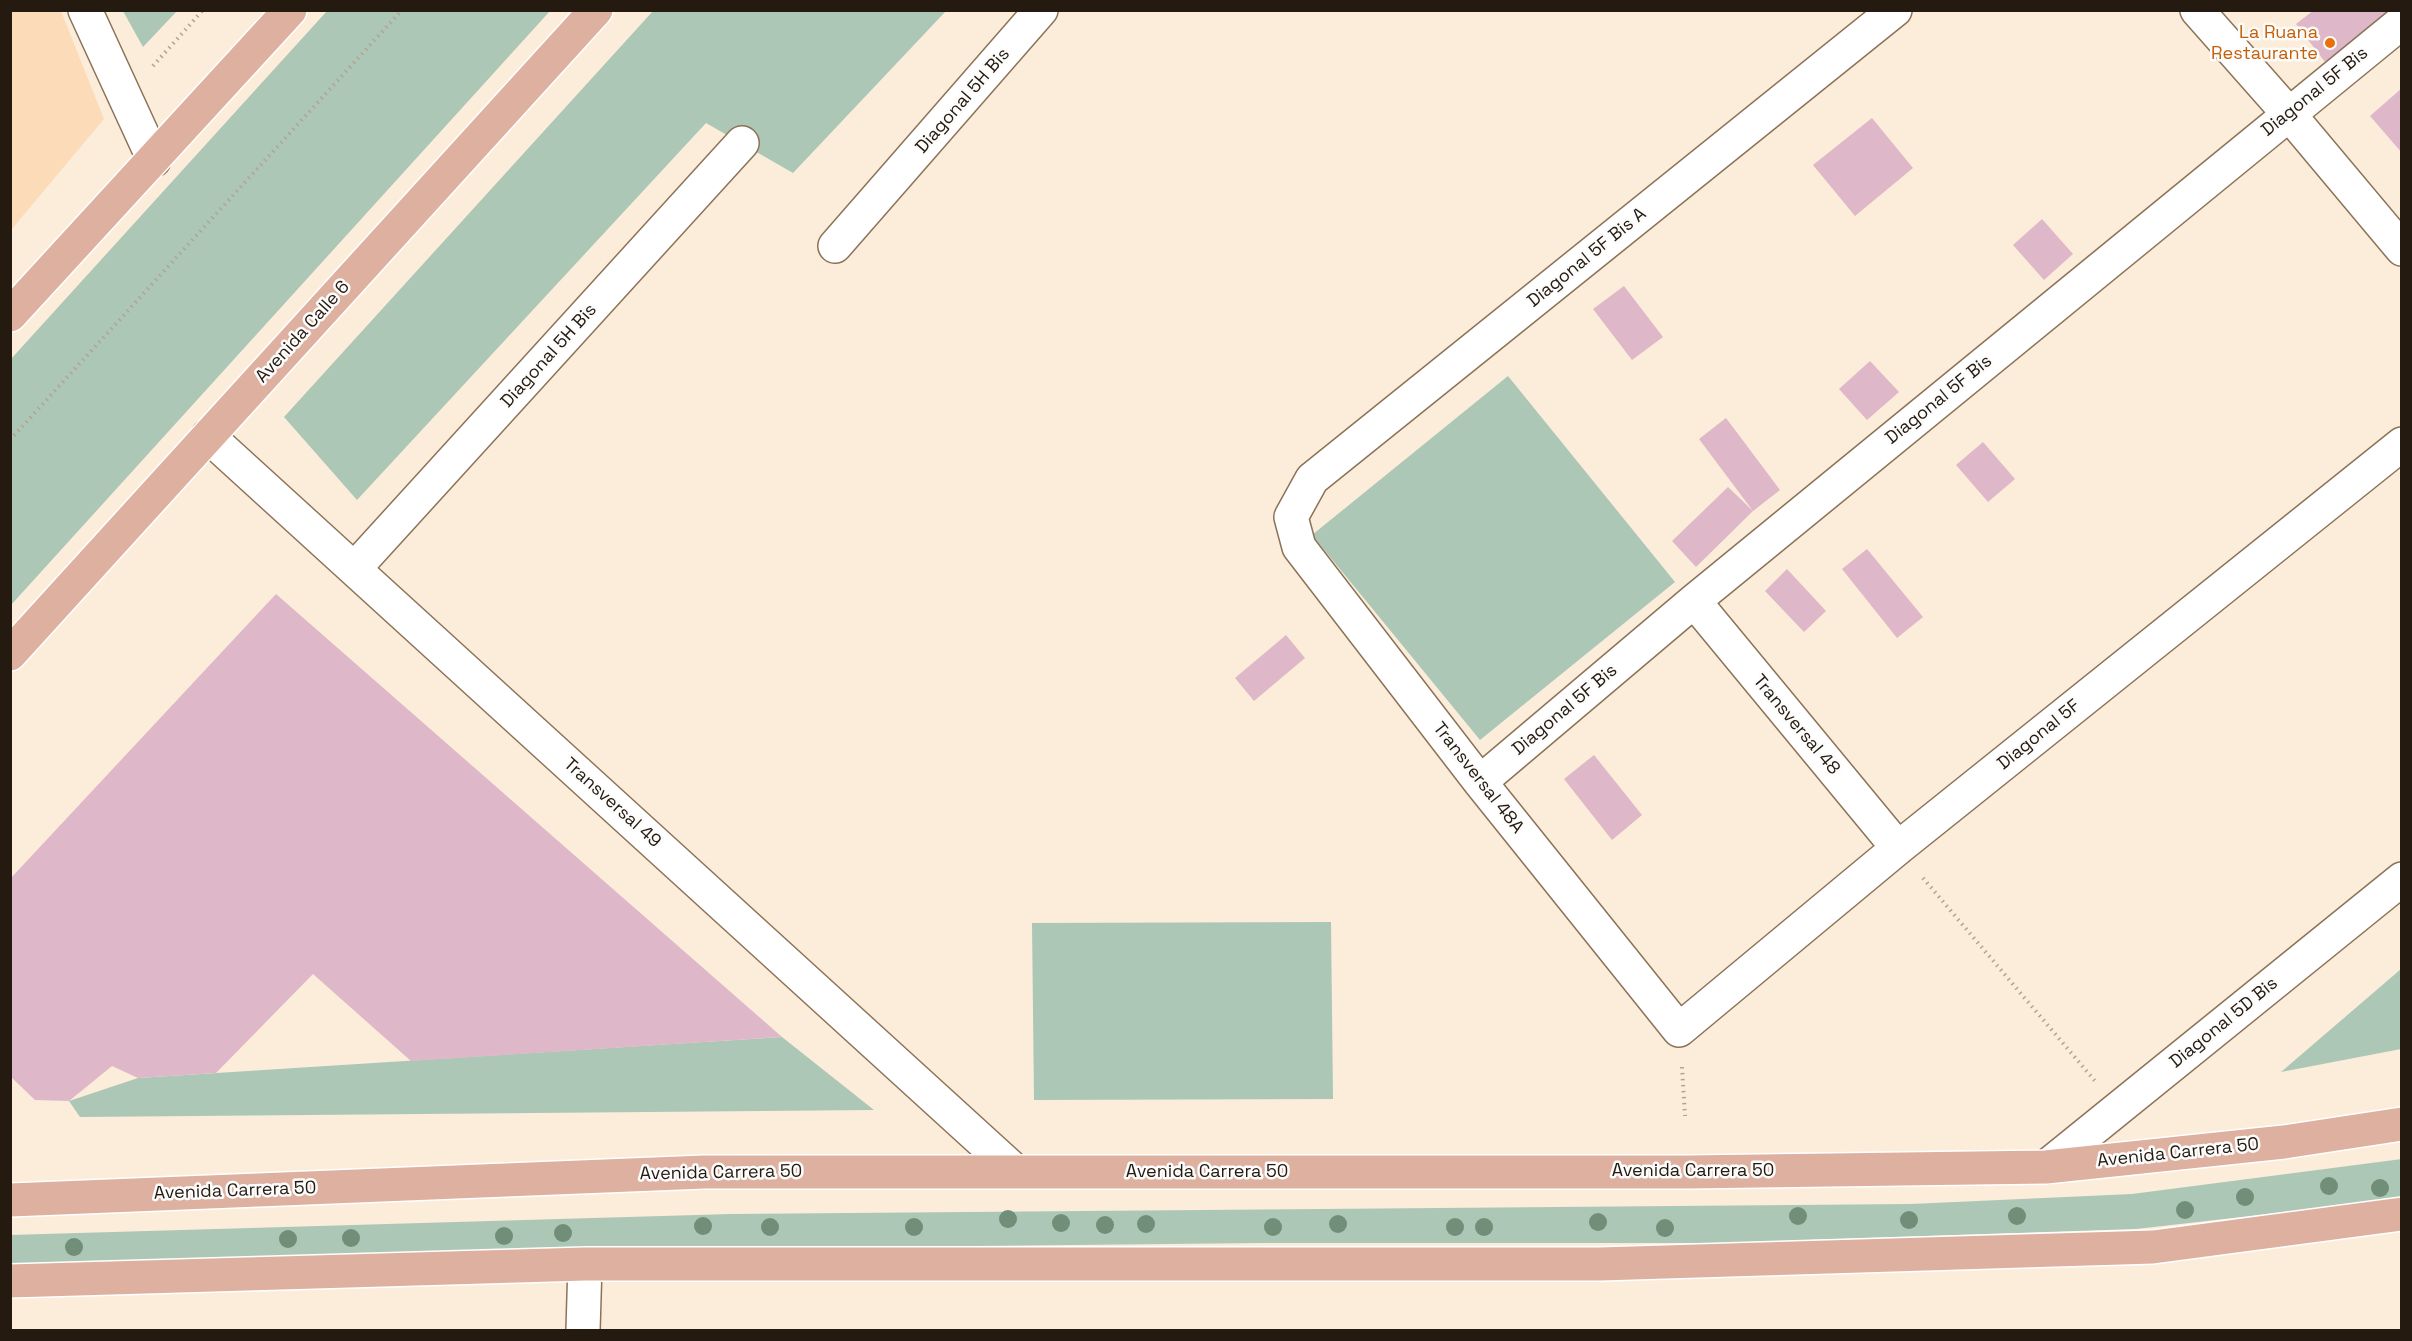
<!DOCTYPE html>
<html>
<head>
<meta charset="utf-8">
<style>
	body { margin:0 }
	#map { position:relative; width:2412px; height:1341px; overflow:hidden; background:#fcecda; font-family:"Space Grotesk",sans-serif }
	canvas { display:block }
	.frame { position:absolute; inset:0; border:12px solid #241a0f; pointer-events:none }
</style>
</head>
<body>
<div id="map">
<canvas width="2412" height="1341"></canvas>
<div class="frame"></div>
</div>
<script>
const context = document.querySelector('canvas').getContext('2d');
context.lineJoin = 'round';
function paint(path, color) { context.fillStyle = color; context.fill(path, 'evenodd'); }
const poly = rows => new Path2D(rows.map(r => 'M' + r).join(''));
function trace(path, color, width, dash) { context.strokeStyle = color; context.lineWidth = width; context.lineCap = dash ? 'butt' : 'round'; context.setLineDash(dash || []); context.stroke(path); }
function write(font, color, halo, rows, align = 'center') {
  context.font = font + ' "Space Grotesk",sans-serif'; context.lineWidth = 5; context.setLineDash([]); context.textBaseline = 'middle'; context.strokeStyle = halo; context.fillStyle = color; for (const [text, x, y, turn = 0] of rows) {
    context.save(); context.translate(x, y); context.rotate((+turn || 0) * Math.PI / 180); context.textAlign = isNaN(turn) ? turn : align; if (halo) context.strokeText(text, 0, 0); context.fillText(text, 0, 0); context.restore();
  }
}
const built = poly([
	[11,10,61,11,104,119,11,230]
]);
const green = poly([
	[123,11,177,11,143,47],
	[327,11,550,11,11,605,11,359],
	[653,11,946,11,793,173,706,123,357,500,284,417],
	[1508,376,1675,582,1480,740,1312,535],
	[1331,922,1333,1099,1034,1100,1032,923],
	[2401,969,2401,1049,2281,1072],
	[782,1037,874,1110,80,1117,69,1101,138,1078],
	[2402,1159,2401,1199,2136,1229,1718,1243,1263,1243,596,1250,11,1264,10,1235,731,1214,1911,1204,2132,1194]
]);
const building = poly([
	[2314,10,2393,10,2325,62,2296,24],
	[2402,88,2402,153,2370,116],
	[1872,118,1913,168,1855,216,1813,165],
	[2042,219,2073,254,2044,280,2013,245],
	[1624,286,1663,337,1632,360,1593,309],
	[1870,361,1899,392,1867,420,1839,389],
	[1726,418,1780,490,1753,511,1696,567,1672,541,1728,487,1753,511,1699,439],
	[1983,442,2015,479,1988,502,1956,465],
	[1867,549,1923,617,1897,638,1842,569],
	[1787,569,1826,611,1804,632,1765,591],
	[276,594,782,1037,411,1061,313,974,216,1073,138,1078,112,1066,69,1101,35,1100,10,1076,10,879],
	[1286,635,1305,658,1254,701,1235,678],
	[1594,755,1642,815,1612,840,1564,779]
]);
const path = poly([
	[153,66,203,10],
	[10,440,402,10],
	[1923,878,2095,1081],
	[1682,1067,1685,1116]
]);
const minor = poly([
	[85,10,154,160],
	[1895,10,1312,479,1291,517,1299,547,1480,782,1679,1030,1898,848,2402,444],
	[2197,10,2288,113,2402,249],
	[835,246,1041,10],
	[208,436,1016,1172],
	[355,568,742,143],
	[1694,601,1898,848],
	[1480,782,1694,601,2402,22],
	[2046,1167,2402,879],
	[583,1330,585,1264]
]);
const major = poly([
	[10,315,290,10],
	[10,654,596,10],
	[10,1200,704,1172,1688,1172,2046,1167,2284,1142,2402,1124],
	[10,1281,585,1264,1600,1264,2153,1247,2402,1214]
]);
const trees = [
	[2329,1186],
	[2380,1188],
	[2245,1197],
	[2185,1210],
	[1798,1216],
	[2017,1216],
	[1008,1219],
	[1909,1220],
	[1598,1222],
	[1061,1223],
	[1146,1224],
	[1338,1224],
	[1105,1225],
	[703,1226],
	[770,1227],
	[914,1227],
	[1273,1227],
	[1455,1227],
	[1484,1227],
	[1665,1228],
	[563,1233],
	[504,1236],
	[351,1238],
	[288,1239],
	[74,1247]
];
const markers = [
	[2330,43,6,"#e8710a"]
];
const foodNames = [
	["La Ruana",2318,33],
	["Restaurante",2318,54]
];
const streetNames = [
	["Diagonal 5F Bis",2315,92,-39],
	["Diagonal 5H Bis",963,101,-49],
	["Diagonal 5F Bis A",1587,258,-39],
	["Avenida Calle 6",303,332,-48],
	["Diagonal 5H Bis",549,356,-48],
	["Diagonal 5F Bis",1939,400,-39],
	["Diagonal 5F Bis",1565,710,-40],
	["Transversal 48",1796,725,50],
	["Diagonal 5F",2039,735,-39],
	["Transversal 48A",1478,778,52],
	["Transversal 49",612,803,42],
	["Diagonal 5D Bis",2224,1023,-39],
	["Avenida Carrera 50",2178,1153,-6],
	["Avenida Carrera 50",1693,1171],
	["Avenida Carrera 50",1207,1172],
	["Avenida Carrera 50",721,1173,-1],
	["Avenida Carrera 50",235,1191,-2]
];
paint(built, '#fcdcb8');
paint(green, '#acc7b6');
paint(building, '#deb7c9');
trace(minor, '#8b7358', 36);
trace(major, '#fff', 36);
trace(path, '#b2a494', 4, [1.5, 4.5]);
trace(minor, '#fff', 33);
trace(major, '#deb0a0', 33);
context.fillStyle = '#718f78';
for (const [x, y] of trees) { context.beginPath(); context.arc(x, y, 9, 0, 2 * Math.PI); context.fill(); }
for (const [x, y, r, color] of markers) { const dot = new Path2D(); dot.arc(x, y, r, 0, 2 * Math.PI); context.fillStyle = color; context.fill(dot); trace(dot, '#fcfcfc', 2); }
write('18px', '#c56008', '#fcfcfc', foodNames, 'right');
write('18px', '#241a0f', '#fcfcfc', streetNames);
</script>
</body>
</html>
